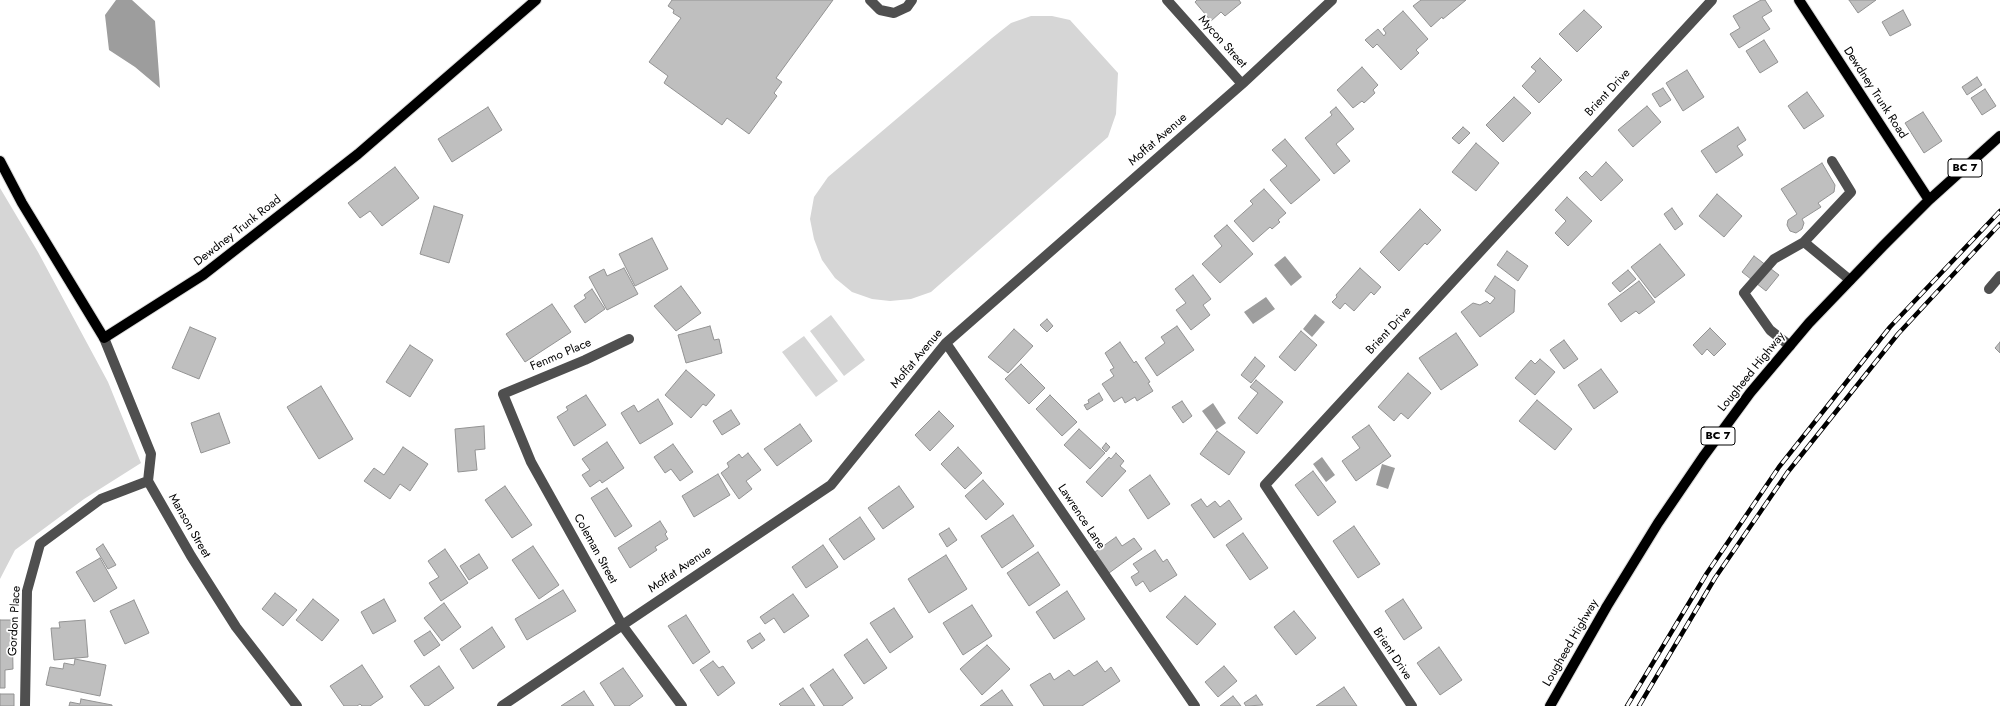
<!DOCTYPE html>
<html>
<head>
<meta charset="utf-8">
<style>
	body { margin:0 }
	canvas { display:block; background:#fff }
</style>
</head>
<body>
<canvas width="2000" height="706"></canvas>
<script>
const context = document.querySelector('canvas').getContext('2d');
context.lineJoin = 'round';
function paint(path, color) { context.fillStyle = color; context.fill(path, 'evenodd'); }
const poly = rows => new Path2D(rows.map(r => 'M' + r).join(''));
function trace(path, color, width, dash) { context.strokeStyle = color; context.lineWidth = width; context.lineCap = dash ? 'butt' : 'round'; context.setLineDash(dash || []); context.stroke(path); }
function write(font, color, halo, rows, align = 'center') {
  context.font = font + ' Jost,sans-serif'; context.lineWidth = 3.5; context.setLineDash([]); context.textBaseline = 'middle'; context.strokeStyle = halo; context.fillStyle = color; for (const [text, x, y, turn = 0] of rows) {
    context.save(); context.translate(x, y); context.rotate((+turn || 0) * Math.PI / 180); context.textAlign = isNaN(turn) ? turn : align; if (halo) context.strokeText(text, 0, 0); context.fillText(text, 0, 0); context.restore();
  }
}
const green = poly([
	[1031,16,1052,16,1070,20,1118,73,1116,114,1108,137,931,292,911,299,890,301,872,299,852,292,835,278,822,260,814,239,810,219,814,197,828,177,992,38,1011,23],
	[0,188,38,252,108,382,141,463,84,499,15,550,0,579],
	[831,315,865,360,844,376,810,331],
	[804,336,838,381,816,397,782,352]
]);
const water = poly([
	[116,0,132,0,155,21,160,88,135,67,109,50,105,15],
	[1285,256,1302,277,1291,286,1274,265],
	[1266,297,1275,309,1253,324,1244,312],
	[1315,314,1325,322,1312,337,1303,329],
	[1213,403,1226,423,1216,430,1202,411],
	[1322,457,1335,475,1326,482,1313,464],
	[1382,464,1395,468,1388,489,1376,485]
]);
const building = poly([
	[672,0,833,0,776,78,782,82,774,93,777,96,749,134,727,118,722,125,664,83,668,76,649,62,681,18,673,13,674,10,668,6,672,0],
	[1197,0,1239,0,1241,3,1225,16,1221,12,1211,21,1195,2,1197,0],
	[1421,0,1466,0,1443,19,1442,17,1431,27,1413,6,1421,0],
	[1761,0,1765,0,1772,11,1762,17,1770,29,1739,48,1730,34,1740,28,1733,16,1761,0],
	[1849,0,1876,0,1858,13,1849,0],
	[1584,10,1602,27,1577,52,1559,34,1584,10],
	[1903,10,1911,25,1890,36,1882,22,1903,10],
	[1403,11,1428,39,1416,50,1419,53,1401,70,1377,44,1373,48,1365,40,1378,29,1384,36,1386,33,1383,29,1403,11],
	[1764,40,1778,62,1760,73,1746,51,1764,40],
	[1540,58,1562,80,1539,103,1522,86,1536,71,1531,67,1540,58],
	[1362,67,1378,85,1373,90,1375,93,1364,103,1362,101,1353,108,1337,90,1362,67],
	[1687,70,1704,97,1683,111,1666,83,1687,70],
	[1977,77,1982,85,1967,95,1962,87,1977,77],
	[1663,88,1671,100,1660,107,1652,94,1663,88],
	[1985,89,1996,106,1982,115,1971,98,1985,89],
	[1807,92,1824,116,1804,129,1788,106,1807,92],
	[1514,97,1531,113,1503,142,1486,125,1514,97],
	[1647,106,1661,122,1633,147,1618,130,1647,106],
	[488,107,502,130,452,162,438,139,488,107],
	[1336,107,1354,129,1336,144,1350,161,1334,174,1305,138,1332,115,1330,112,1336,107],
	[1923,112,1942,141,1924,153,1905,123,1923,112],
	[1463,127,1470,133,1459,144,1452,138,1463,127],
	[1738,127,1746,140,1737,146,1743,155,1716,173,1701,151,1738,127],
	[1285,139,1320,180,1291,204,1270,180,1287,166,1272,150,1285,139],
	[1476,143,1499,163,1476,191,1452,172,1476,143],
	[1606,162,1623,180,1601,201,1579,178,1586,171,1592,177,1606,162],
	[1822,163,1835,185,1834,192,1818,203,1821,207,1802,219,1804,223,1802,229,1796,233,1790,231,1787,225,1788,220,1797,214,1781,189,1822,163],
	[395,167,419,198,382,226,370,211,360,218,348,203,395,167],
	[1264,189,1286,213,1278,220,1280,222,1272,229,1270,227,1253,242,1234,221,1253,204,1250,201,1264,189],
	[1717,194,1742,216,1724,237,1699,216,1717,194],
	[1567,197,1592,221,1568,246,1555,233,1566,221,1555,210,1567,197],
	[434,206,463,215,449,263,420,254,434,206],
	[1672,208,1683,224,1675,230,1664,214,1672,208],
	[1420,209,1441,230,1427,245,1425,243,1399,271,1380,252,1420,209],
	[1227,225,1253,254,1220,283,1202,264,1222,246,1214,236,1227,225],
	[652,238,668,269,635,286,619,254,652,238],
	[1660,244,1685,275,1655,298,1631,267,1660,244],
	[1507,251,1528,266,1518,281,1497,265,1507,251],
	[1754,256,1779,275,1766,291,1742,272,1754,256],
	[624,268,638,294,607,310,589,277,604,269,607,276,624,268],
	[1360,268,1381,287,1374,295,1371,292,1354,311,1345,303,1340,309,1332,302,1337,297,1336,295,1360,268],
	[1628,270,1636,279,1620,292,1612,283,1628,270],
	[1193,275,1211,299,1203,305,1210,315,1191,330,1176,310,1186,303,1175,289,1193,275],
	[1495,276,1515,290,1514,312,1480,337,1461,312,1473,303,1480,305,1487,301,1490,304,1495,298,1485,291,1495,276],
	[1639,281,1655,302,1639,314,1636,311,1621,322,1608,304,1639,281],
	[681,286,701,313,676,331,654,306,681,286],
	[592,289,605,309,585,323,574,306,586,298,584,295,592,289],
	[552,304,571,332,525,362,506,334,552,304],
	[1047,319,1053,326,1047,332,1040,325,1047,319],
	[710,326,714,340,719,339,722,353,686,363,678,335,710,326],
	[1177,326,1194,350,1157,376,1145,358,1165,343,1161,337,1177,326],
	[190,327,216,338,199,379,172,368,190,327],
	[1710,328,1726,344,1714,356,1707,349,1702,355,1693,345,1710,328],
	[1014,329,1033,346,1008,373,988,357,1014,329],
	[1301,331,1317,345,1295,371,1279,357,1301,331],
	[1456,333,1478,365,1441,390,1419,358,1456,333],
	[1564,340,1578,359,1564,369,1550,350,1564,340],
	[1120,342,1134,363,1136,361,1150,382,1148,383,1153,391,1137,401,1135,397,1125,403,1122,397,1114,402,1102,384,1114,376,1110,370,1114,368,1105,353,1120,342],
	[2000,342,2000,353,1995,348,2000,342],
	[410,345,433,360,410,397,386,382,410,345],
	[1255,357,1265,366,1251,383,1241,375,1255,357],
	[1540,359,1555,372,1535,395,1515,378,1531,360,1535,364,1540,359],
	[1021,364,1045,388,1029,404,1005,379,1021,364],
	[1601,369,1618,392,1594,409,1578,385,1601,369],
	[686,370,715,395,706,406,703,404,691,418,665,395,686,370],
	[1408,373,1431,393,1408,419,1401,413,1394,421,1378,407,1408,373],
	[1256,380,1283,402,1257,434,1238,418,1258,393,1250,387,1256,380],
	[321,386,353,439,319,459,287,407,321,386],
	[1099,393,1103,400,1087,410,1084,405,1089,403,1088,400,1099,393],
	[586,395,606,425,574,446,557,417,568,410,566,407,586,395],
	[1050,395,1077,422,1062,436,1036,409,1050,395],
	[658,399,673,424,640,444,621,413,634,405,638,412,658,399],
	[1537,400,1572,429,1555,450,1519,421,1537,400],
	[1182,401,1192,416,1183,423,1172,407,1182,401],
	[731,410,740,424,722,435,713,421,731,410],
	[939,411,954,426,930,451,915,435,939,411],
	[219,413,230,443,201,453,191,423,219,413],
	[800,424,812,441,777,466,764,449,800,424],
	[1369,425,1391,456,1356,481,1342,461,1360,448,1352,437,1369,425],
	[484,426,485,449,475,450,477,470,458,472,455,429,484,426],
	[1079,429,1105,453,1090,469,1064,445,1079,429],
	[1217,431,1245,452,1229,475,1200,454,1217,431],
	[607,442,624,468,602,483,600,480,590,487,582,475,590,470,582,459,607,442],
	[1106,443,1110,447,1106,452,1102,448,1106,443],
	[673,444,693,472,680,481,671,469,665,473,654,457,673,444],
	[403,447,428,464,410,491,400,484,390,499,364,481,374,468,384,475,403,447],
	[958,447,982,473,965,489,941,464,958,447],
	[748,453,761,470,746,481,752,489,739,499,721,473,729,467,727,463,739,454,742,458,748,453],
	[1116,453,1124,461,1120,466,1126,471,1102,497,1086,482,1109,457,1111,459,1116,453],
	[1313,471,1336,502,1318,516,1295,485,1313,471],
	[718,474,730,495,694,517,682,496,718,474],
	[1150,475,1170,504,1148,519,1129,490,1150,475],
	[983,480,1004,504,986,520,965,496,983,480],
	[505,486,532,525,512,538,485,500,505,486],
	[899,486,914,507,883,529,868,508,899,486],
	[607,488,632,526,615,537,591,498,607,488],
	[1201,499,1207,507,1215,501,1220,507,1229,500,1242,519,1214,538,1191,505,1201,499],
	[1013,515,1034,546,1002,568,981,536,1013,515],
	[860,517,875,539,844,560,829,539,860,517],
	[660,521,667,532,665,534,668,539,655,547,657,550,630,568,618,548,660,521],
	[1354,526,1380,564,1358,578,1333,541,1354,526],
	[949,528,957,540,947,547,939,534,949,528],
	[1243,533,1268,568,1250,580,1226,545,1243,533],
	[1116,537,1122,546,1134,538,1142,549,1109,573,1095,552,1116,537],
	[103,544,116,565,108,569,96,549,103,544],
	[823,545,838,567,806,588,792,567,823,545],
	[533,546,559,585,539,599,512,560,533,546],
	[445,549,468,583,441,601,429,583,439,577,428,561,445,549],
	[1155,550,1163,562,1167,559,1177,575,1150,592,1143,581,1136,586,1131,577,1139,572,1133,564,1155,550],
	[1038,552,1060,585,1029,606,1007,573,1038,552],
	[479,554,488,568,469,580,460,566,479,554],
	[946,555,967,589,929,613,908,579,946,555],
	[100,558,117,588,94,602,76,572,100,558],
	[563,590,576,611,527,640,515,619,563,590],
	[1067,591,1085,619,1054,639,1036,612,1067,591],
	[275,593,297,610,283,626,262,609,275,593],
	[793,594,809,616,784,633,774,618,765,624,760,617,793,594],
	[1185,596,1216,624,1197,645,1166,617,1185,596],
	[313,599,339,620,322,641,296,620,313,599],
	[384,599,396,621,373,634,361,612,384,599],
	[1403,599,1422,628,1404,640,1385,611,1403,599],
	[134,600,149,633,125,644,110,611,134,600],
	[444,603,461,627,442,641,424,618,444,603],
	[972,605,992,636,963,655,943,623,972,605],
	[894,608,913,637,890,653,870,623,894,608],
	[1294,611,1316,638,1296,655,1274,627,1294,611],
	[686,615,710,652,693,664,668,626,686,615],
	[0,620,12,620,13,669,5,670,5,688,0,688,0,620],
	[85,620,88,657,54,660,51,628,60,628,59,622,85,620],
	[492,627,505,647,473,669,460,649,492,627],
	[430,631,440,645,424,656,414,641,430,631],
	[760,633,765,640,752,649,747,641,760,633],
	[867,639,887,668,864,684,844,655,867,639],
	[987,645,1010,669,982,695,960,669,987,645],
	[1439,647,1462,680,1440,695,1417,663,1439,647],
	[75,659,106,665,100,696,46,685,50,667,63,669,64,663,74,665,75,659],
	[713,661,719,668,723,666,735,683,718,696,700,670,713,661],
	[1097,661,1105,672,1111,667,1120,681,1082,706,1044,706,1030,685,1050,673,1054,680,1069,670,1074,676,1097,661],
	[362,665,383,697,370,706,362,706,360,704,357,706,344,706,330,686,362,665],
	[439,666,454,688,428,706,425,706,410,686,439,666],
	[1224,666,1237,681,1218,697,1205,682,1224,666],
	[623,668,643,696,629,706,615,706,600,683,623,668],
	[833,669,853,698,842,706,824,706,810,685,833,669],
	[1344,687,1357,706,1316,706,1344,687],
	[803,688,815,706,781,706,779,704,803,688],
	[1002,690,1013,706,980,706,1002,690],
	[584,691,594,706,561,706,584,691],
	[0,694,14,694,14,706,0,706,0,694],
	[1256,695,1263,705,1246,706,1244,703,1256,695],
	[1233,696,1241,706,1220,706,1233,696],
	[81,699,112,705,112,706,69,706,70,702,80,704,81,699]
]);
const minor = poly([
	[870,0,880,10,894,13,907,7,912,0],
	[1167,0,1242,84],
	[1804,242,1851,192,1832,161],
	[1989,289,2000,276],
	[104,338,151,454,148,481,191,556,236,627,297,706],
	[629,339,585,360,503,394,531,462,622,625,682,706],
	[946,343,1195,706],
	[1790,346,1770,330,1744,293,1774,259,1804,242,1850,280],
	[25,706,27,591,40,544,101,499,148,481],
	[502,706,831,485,946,343,1242,84,1332,0],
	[1412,706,1265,485,1712,0]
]);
const major = poly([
	[1799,0,1929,200],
	[0,161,22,203,104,338,203,275,358,154,536,0],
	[1550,706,1607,606,1658,523,1703,457,1750,393,1809,323,1883,246,1929,200,2000,136]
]);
const rail = poly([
	[1627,706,1707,573,1779,467,1890,327,2000,211],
	[1639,706,1715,578,1787,473,1898,334,2000,224]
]);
const shields = [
	[1965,168,34],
	[1718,436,34]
];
const shieldNames = [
	["BC 7",1965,168],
	["BC 7",1718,436]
];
const streetNames = [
	["Mycon Street",1222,42,48],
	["Brient Drive",1608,93,-47],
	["Dewdney Trunk Road",1875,93,57],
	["Moffat Avenue",1158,140,-41],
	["Dewdney Trunk Road",238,231,-38],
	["Brient Drive",1389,331,-47],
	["Fenmo Place",561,355,-23],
	["Moffat Avenue",917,359,-50],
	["Lougheed Highway",1752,372,-51],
	["Lawrence Lane",1081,517,56],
	["Manson Street",189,526,60],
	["Coleman Street",595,549,61],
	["Moffat Avenue",680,570,-34],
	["Gordon Place",15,621,-87],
	["Lougheed Highway",1571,643,-60],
	["Brient Drive",1392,654,56]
];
paint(green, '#d6d6d6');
paint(water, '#9d9d9d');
paint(building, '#bfbfbf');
trace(building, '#939393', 1);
trace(major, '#dbdbdb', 12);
trace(minor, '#4f4f4f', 10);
trace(major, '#000', 10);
trace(rail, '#000', 4.5);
trace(rail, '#fff', 3, [9]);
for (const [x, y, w] of shields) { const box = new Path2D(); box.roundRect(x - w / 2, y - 9, w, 18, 3); context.fillStyle = '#fff'; context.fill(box); trace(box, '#000', 1); }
write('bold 11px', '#000', null, shieldNames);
write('12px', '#000', '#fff', streetNames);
</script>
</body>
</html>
